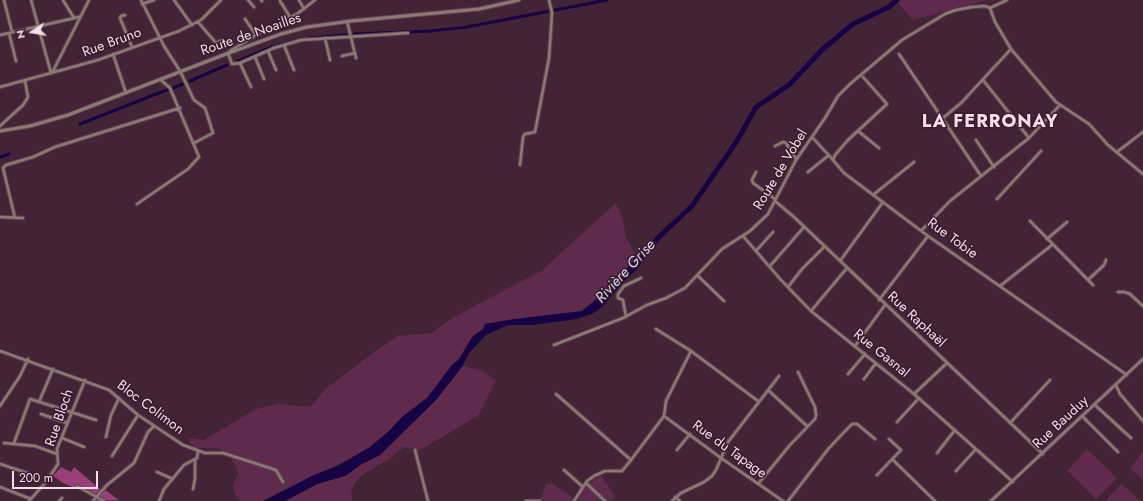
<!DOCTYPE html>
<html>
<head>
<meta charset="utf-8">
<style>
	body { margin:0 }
	#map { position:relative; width:1143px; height:501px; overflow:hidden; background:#432437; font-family:Jost,sans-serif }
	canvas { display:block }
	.north { position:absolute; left:12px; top:12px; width:40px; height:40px; -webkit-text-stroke:3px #381a2c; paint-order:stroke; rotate:258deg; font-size:11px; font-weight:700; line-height:16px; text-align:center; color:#f3dee9 }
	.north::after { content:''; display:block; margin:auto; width:14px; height:18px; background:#f3dee9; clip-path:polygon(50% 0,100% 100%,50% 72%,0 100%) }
	.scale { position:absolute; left:12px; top:471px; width:86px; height:18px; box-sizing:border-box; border:2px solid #f3dee9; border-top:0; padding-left:5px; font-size:12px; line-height:14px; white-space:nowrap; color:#f3dee9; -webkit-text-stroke:3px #381a2c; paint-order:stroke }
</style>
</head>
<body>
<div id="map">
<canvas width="1143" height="501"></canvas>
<div class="north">N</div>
<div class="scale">200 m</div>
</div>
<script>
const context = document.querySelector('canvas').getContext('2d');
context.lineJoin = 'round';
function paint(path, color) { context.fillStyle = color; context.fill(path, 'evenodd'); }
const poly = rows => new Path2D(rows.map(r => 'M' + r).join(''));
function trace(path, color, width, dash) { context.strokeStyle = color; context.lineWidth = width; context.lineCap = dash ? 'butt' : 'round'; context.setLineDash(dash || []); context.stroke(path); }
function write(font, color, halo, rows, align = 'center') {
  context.font = font + ' Jost,sans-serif'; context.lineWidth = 3; context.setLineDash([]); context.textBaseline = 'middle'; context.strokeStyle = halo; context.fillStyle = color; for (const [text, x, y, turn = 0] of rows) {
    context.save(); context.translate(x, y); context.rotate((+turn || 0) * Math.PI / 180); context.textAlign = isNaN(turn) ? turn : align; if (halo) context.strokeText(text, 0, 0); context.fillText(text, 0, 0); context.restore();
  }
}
const green = poly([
	[896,0,987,0,913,20],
	[616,203,622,217,626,237,637,258,624,271,614,284,580,312,485,324,483,329,473,336,459,359,452,365,427,398,402,417,388,432,370,447,354,457,263,501,240,501,234,493,233,485,238,474,237,468,228,453,218,448,197,448,190,444,189,438,204,440,256,409,279,404,310,407,327,388,370,355,398,336,431,333,454,317,541,271],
	[462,366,480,370,496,380,479,415,417,452,416,449,404,447,389,459,359,477,351,490,352,501,285,501,317,484,345,476,362,464,380,455,436,400],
	[1087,449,1117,478,1096,499,1067,471],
	[1143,452,1143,480,1130,468],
	[599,476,602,477,615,496,610,501,602,498,599,501,578,501,582,491,594,479],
	[547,483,550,485,551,483,573,497,571,501,545,501,540,499],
	[1122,484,1140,501,1105,501]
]);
const forest = poly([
	[61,467,71,472,74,467,100,489,104,489,119,500,95,501,98,497,63,483,53,476]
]);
const water = poly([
	[644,257,639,267,623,282,603,306,592,314,576,319,533,325,508,325,486,335,469,353,462,367,436,400,380,455,362,464,345,476,317,484,285,501,263,501,314,475,339,465,370,447,388,432,402,417,427,398,452,365,459,359,473,336,483,329,485,324,514,319,582,311,612,287,624,271,637,258]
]);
const canal = poly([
	[354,34,430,31,467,27,607,0],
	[310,38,346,35],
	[234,63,272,47,303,39],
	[190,81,227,65],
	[173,88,183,84],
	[80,124,169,89],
	[0,157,9,154]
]);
const river = poly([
	[638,262,659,237,692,206,737,141,756,107,789,85,823,49,853,24,889,7,897,0]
]);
const minor = poly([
	[4,0,12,32],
	[31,0,51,73],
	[63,0,74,18],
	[141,0,164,46,180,71,194,100,205,108,213,133,194,143],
	[174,0,192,25],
	[248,0,254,7],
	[261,0,262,1],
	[299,0,304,9],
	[280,1,290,17],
	[142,4,154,0],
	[990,8,995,22,1011,49,1056,102,1089,124,1108,145,1143,174],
	[990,8,1007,0],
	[125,15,121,16,120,18,132,47],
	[245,19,256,35],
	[347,21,356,58],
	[198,22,216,43,222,40],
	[9,33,16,61],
	[0,35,79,17],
	[325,38,330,60],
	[284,45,294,70],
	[230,51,256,35,297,14,315,0],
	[268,51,276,70],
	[228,53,232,64,240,63,251,87],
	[113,54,126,93],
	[899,54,981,176],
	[342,56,355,53],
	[255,57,264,79],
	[240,63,274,48,301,40,408,33],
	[52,73,89,0],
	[863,77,887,104,848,140,835,155,833,160,844,173,928,236,1127,375],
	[983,80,1029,138],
	[0,87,98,60,179,31,201,20,221,0],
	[943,118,961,103,1011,49],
	[0,126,23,105,28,97,25,81],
	[858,131,879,148],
	[812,137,833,160],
	[976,140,994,167],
	[775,146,783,142,786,143,796,159],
	[1117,152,1143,132],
	[520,165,523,137,525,134,535,132,549,58,552,13,549,0],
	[756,172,752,180,753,183,775,199],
	[808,172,829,155],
	[873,195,914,162],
	[997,199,1041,151],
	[775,201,794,217,1043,454],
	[137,204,188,169,199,157,170,88,161,80],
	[0,217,23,218],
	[15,218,4,172,3,168,6,165,33,157,55,147,180,108],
	[1030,221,1093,285],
	[922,230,950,201,1029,138,1060,105],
	[743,236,781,280,811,311,914,394,1013,482],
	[1047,239,1067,222],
	[756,251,773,232],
	[840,261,883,202],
	[770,266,804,227],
	[698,276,724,301],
	[1088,280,1104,265,1106,260],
	[1000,286,1052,245],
	[788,287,802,269,825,246],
	[1118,292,1124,292,1130,294,1143,306],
	[879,300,928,236],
	[811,311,847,268],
	[626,317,623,300,618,298,618,294,624,286,641,278],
	[656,329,691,351,758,401],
	[554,345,623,318,647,305,666,298,685,288,722,249,750,231,768,214,796,160,825,118,838,96,850,84,902,40,945,14,956,10,972,7,985,6,990,8],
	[855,346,885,305],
	[0,351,109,390,138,415,183,445,205,453,223,453,276,470,283,482],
	[848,374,865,354],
	[864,379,876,363],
	[1116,385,1120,394,1143,421],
	[768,390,807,426],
	[556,394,631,460],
	[914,394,947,363],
	[39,402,53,369],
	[1095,405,1131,438],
	[0,406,20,376,28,359],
	[41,414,67,423],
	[664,416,721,458,783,501],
	[1083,417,1118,452],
	[897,422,919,398],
	[1010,423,1050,380],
	[106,437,111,415,119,398],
	[62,438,84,447],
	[4,443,35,446,57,454],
	[14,443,30,399,96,420],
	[415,450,428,501],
	[677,450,690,434],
	[937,453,955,430],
	[112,456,138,415],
	[892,459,935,501],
	[0,464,30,474],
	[564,470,583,487],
	[956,471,976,449],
	[157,472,173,479],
	[877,475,901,450,889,439],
	[586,483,605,501],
	[758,484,790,445,815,419,816,415,815,407,798,372],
	[77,486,104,501],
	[0,487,31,499],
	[193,489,195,479,195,459],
	[675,497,680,501],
	[29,501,46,482,58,464,57,449,85,380],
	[59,501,62,498],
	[93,501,107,485,134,463,148,432,154,426],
	[159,501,164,489,184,465,197,458,198,451],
	[526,501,540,501],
	[574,501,587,481,594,476,605,471,622,471,631,460,664,416,666,401,691,351],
	[672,501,681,493,704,482,712,476,716,470,728,442,779,376],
	[788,501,829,448,852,424,857,424,875,439],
	[991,501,1143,359]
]);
const tertiary = poly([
	[0,131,30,126,68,115,226,54,281,34,307,27,351,21,479,9,519,0]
]);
const streetNames = [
	["Route de Noailles",251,35,-19],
	["Rue Bruno",112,43,-20],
	["Route de Vobel",781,170,-59],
	["Rue Tobie",952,239,36],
	["Rue Raphaël",916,320,43],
	["Rue Gasnal",881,354,39],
	["Bloc Colimon",150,408,37],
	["Rue Bloch",60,418,-71],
	["Rue Bauduy",1061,423,-43],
	["Rue du Tapage",729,450,36]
];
const waterNames = [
	["Rivière Grise",626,272,-47]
];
const districtNames = [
	["LA FERRONAY",990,123]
];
paint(green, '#602a4c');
paint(forest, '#994079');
paint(water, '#150344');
trace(canal, '#150344', 3);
trace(river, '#150344', 5);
trace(minor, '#5f4253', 4.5);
trace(tertiary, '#5f4253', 5);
trace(minor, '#8b7a72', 2.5);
trace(tertiary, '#8b7a72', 3);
write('14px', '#f3dee9', '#381a2c', streetNames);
write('italic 15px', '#d5d6ee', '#381a2c', waterNames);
context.letterSpacing = '1px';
write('bold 18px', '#f3dee9', '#381a2c', districtNames);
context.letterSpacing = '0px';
</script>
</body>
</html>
